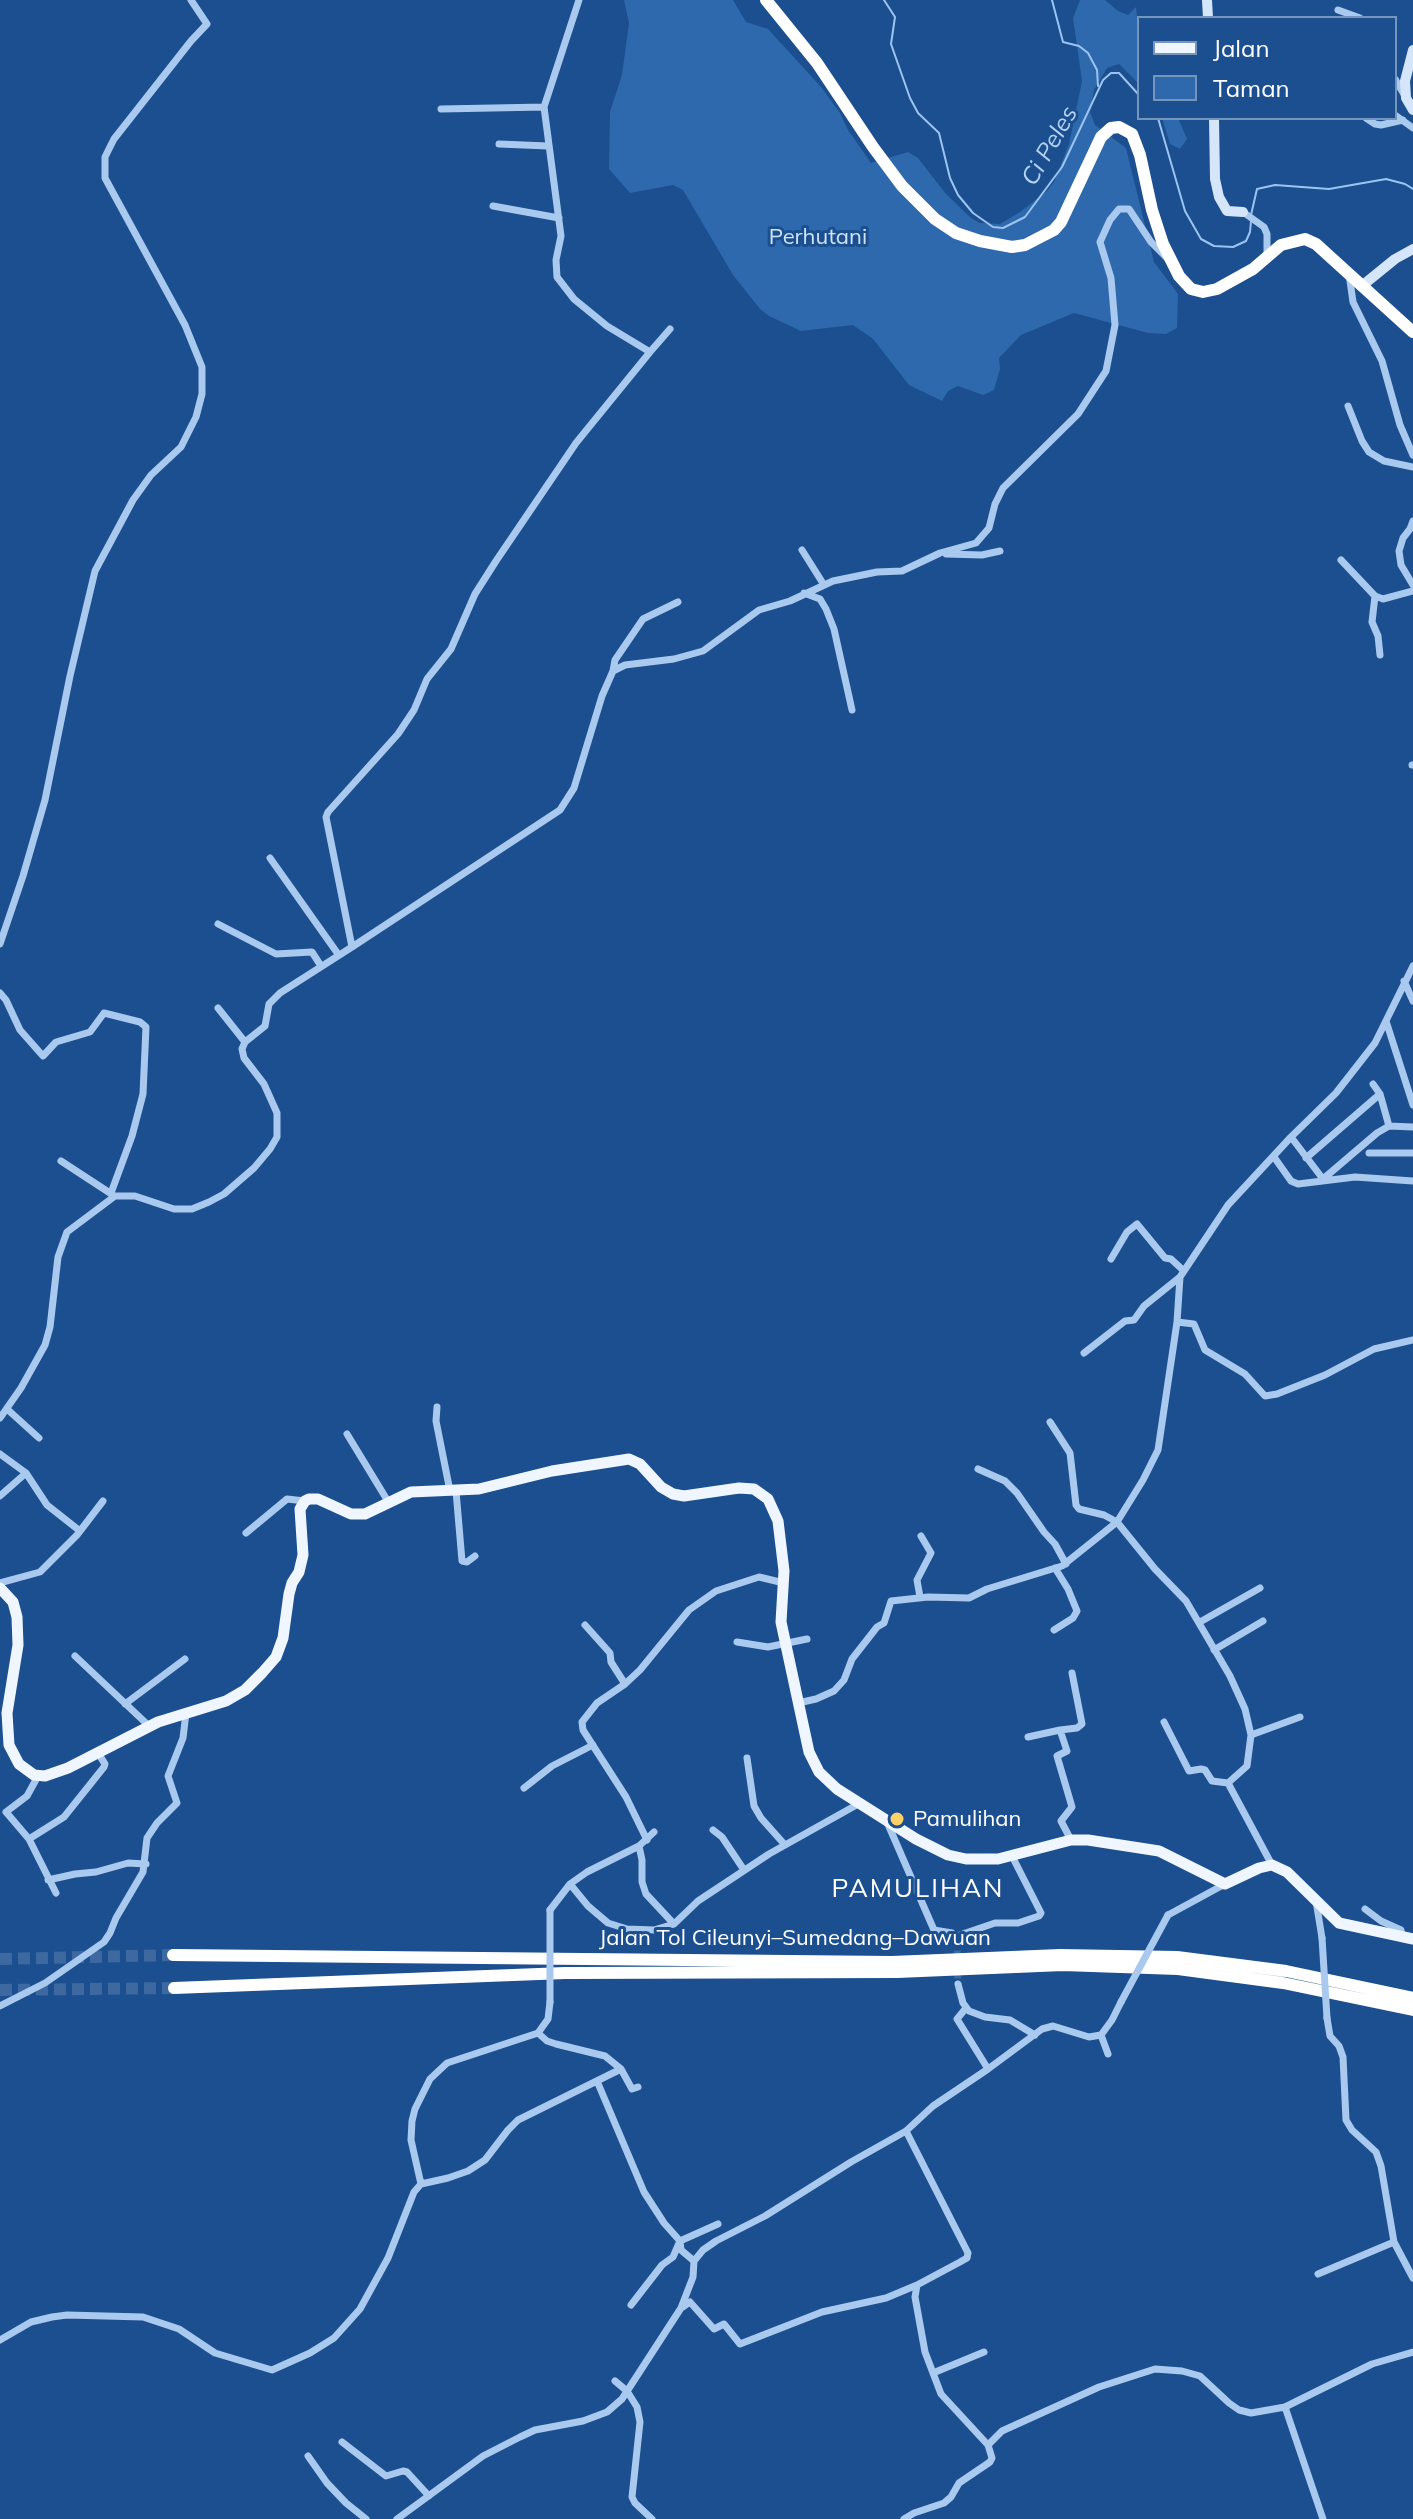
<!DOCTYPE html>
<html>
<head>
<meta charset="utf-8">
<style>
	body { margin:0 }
	#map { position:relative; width:1413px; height:2519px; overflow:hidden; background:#1b4f8f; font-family:Mulish,sans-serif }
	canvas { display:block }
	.legend { position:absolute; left:1137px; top:16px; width:260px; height:104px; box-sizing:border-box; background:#1b4f8f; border:2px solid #7695bc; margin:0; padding:10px 14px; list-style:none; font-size:24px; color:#fff }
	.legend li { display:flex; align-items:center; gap:16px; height:40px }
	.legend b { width:40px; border:2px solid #7695bc }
</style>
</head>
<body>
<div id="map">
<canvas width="1413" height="2519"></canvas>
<ul class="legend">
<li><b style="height:10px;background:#f0f6ff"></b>Jalan</li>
<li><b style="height:22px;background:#2e69ad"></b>Taman</li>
</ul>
</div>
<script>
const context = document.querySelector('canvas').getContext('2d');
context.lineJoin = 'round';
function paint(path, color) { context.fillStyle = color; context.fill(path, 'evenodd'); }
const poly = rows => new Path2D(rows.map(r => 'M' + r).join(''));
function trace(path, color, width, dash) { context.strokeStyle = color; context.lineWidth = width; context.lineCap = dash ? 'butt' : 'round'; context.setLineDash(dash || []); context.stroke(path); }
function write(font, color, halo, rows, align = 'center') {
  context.font = font + ' Mulish,sans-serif'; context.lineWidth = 6; context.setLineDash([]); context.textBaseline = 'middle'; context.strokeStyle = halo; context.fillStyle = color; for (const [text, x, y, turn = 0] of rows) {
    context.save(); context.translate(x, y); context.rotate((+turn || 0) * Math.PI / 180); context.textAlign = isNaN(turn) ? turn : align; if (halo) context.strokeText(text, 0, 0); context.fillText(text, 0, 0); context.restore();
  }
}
const green = poly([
	[624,0,733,0,746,22,768,29,821,87,840,113,848,130,871,163,908,152,918,158,946,194,971,218,980,223,1000,224,1020,212,1047,191,1054,182,1069,144,1082,81,1073,18,1080,0,1105,0,1118,11,1128,15,1136,7,1139,38,1139,84,1119,64,1107,68,1094,90,1090,112,1095,125,1126,148,1154,262,1178,294,1177,328,1166,334,1148,333,1074,313,1021,335,999,358,1000,369,994,390,983,395,958,386,948,391,942,401,909,385,873,339,853,325,801,331,769,316,760,309,733,275,683,190,673,185,630,193,609,169,610,112,622,75,629,23],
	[1162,118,1178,118,1187,139,1180,149,1170,144]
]);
const stream = poly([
	[884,0,895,17,891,44,910,98,918,113,939,133,950,178,958,195,973,213,993,227,1003,228,1025,217,1062,167,1103,80,1111,73,1119,73,1139,95],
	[1052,0,1063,42,1079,46,1088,53,1097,70,1098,86],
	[1158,118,1185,211,1201,239,1214,246,1233,247,1246,241,1250,232,1251,221],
	[1251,215,1257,189,1275,185,1329,189,1386,179,1405,184,1413,189]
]);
const streetTunnel = poly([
	[957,1940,958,1984]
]);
const highwayTunnel = poly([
	[0,1959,173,1955],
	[0,1990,174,1988]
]);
const street = poly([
	[1338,10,1360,18],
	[1395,79,1405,96],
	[441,109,544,107],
	[1395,115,1413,128],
	[1366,118,1375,124,1381,125,1403,120],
	[499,144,548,146],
	[493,206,559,218],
	[1243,212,1264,227,1267,234,1267,257],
	[1349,274,1353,302,1382,361,1400,425,1413,455],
	[650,352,670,329],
	[1348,406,1362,441,1369,452,1384,461,1413,467],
	[1413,521,1410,529,1403,538,1399,551,1401,565,1413,585],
	[802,550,824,585],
	[946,554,982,555,1000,551],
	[1341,560,1375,596,1383,599,1413,591],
	[804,593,820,599,826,609,834,629,852,710],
	[1375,596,1372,622,1378,636,1380,655],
	[613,671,615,660,643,619,678,602],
	[1412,765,1413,765],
	[270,858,338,954],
	[218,924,276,954,312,952,321,966],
	[0,944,23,876,45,800,70,676,95,571,133,500,151,475,181,447,196,417,202,394,202,367,185,325,105,178,105,157,114,139,191,41,207,24,191,0],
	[352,947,560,810,574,788,602,696,613,671,625,665,674,659,703,651,759,610,790,601,833,581,877,572,902,571,940,553,976,543,989,528,995,504,1003,488,1078,414,1106,371,1115,325,1111,278,1100,242,1110,220,1119,209,1129,209,1151,242,1167,258],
	[1404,981,1413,1001],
	[0,993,6,1000,20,1030,43,1056,56,1042,90,1032,104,1013,140,1022,146,1027,143,1094,132,1136,111,1193],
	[218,1008,245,1042],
	[1386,1021,1413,1105],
	[1389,1126,1413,1127],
	[1291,1137,1323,1179,1377,1133,1389,1126,1380,1094,1373,1084],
	[1369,1153,1413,1153],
	[1274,1157,1291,1181,1298,1184,1355,1177,1413,1181],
	[1306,1158,1380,1094],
	[61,1161,113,1195],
	[1111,1259,1127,1232,1137,1224,1165,1258,1171,1259,1184,1271],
	[1177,1322,1194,1324,1205,1350,1245,1374,1265,1396,1277,1394,1325,1375,1374,1349,1413,1340],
	[1084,1353,1125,1321,1134,1320,1144,1306,1180,1277],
	[437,1407,436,1421,450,1491],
	[7,1409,39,1438],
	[0,1418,21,1388,45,1345,50,1327,58,1257,67,1232,115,1196,135,1196,174,1209,192,1209,209,1202,224,1194,254,1168,270,1149,277,1137,277,1113,264,1084,244,1058,242,1049,245,1042,265,1026,269,1004,280,993,352,947,326,817,328,812,398,734,414,710,427,679,451,649,475,594,496,561,576,443,650,352,607,326,574,299,557,277,556,260,561,236,544,107,579,0],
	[1050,1422,1070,1453,1076,1505,1079,1509,1104,1515,1117,1522,1155,1569,1186,1601,1230,1676,1245,1709,1251,1735,1247,1766,1228,1783,1272,1865],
	[347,1434,389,1503],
	[0,1454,26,1473,47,1505,80,1531],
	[978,1469,1005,1481,1017,1493,1044,1532,1055,1544,1066,1564],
	[456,1491,462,1561,467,1562,475,1556],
	[0,1496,26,1473],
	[246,1533,287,1499,305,1501],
	[0,1583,40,1572,77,1535,103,1501],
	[920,1597,917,1580,931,1553,921,1536],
	[1200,1622,1260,1588],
	[585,1625,610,1653,611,1662,625,1684],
	[1054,1630,1073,1618,1077,1611,1068,1589,1055,1568],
	[737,1642,768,1647,807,1639],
	[1214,1650,1263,1621],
	[75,1656,149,1726],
	[798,1703,816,1699,834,1691,844,1680,852,1659,877,1627,884,1623,891,1601,928,1597,969,1598,987,1589,1062,1566,1117,1522,1143,1480,1158,1450,1177,1322,1180,1277,1228,1205,1291,1137,1336,1093,1375,1043,1413,966],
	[125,1704,185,1659],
	[1164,1722,1189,1771,1201,1769,1205,1770,1212,1781,1228,1783],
	[1251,1735,1300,1717],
	[1028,1737,1060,1730],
	[747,1758,754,1806,761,1818,785,1845],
	[524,1788,552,1766,593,1745],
	[887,1822,934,1930,952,1933,957,1938],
	[713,1830,722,1837,744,1870],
	[29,1839,6,1812,27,1796,38,1776],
	[647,1840,626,1797,583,1730,582,1722,597,1703,625,1684,640,1670,689,1610,716,1591,759,1577,784,1583],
	[1071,1840,1061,1821,1072,1807,1057,1756,1067,1751,1060,1730,1077,1728,1082,1724,1072,1673],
	[639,1846,642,1860,642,1882,646,1894,674,1924],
	[48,1880,75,1874,96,1872,128,1863,146,1864],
	[570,1884,588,1906,608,1923,627,1929,654,1930,674,1924,698,1901,769,1854,860,1803],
	[56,1893,29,1839,64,1817,104,1767,105,1764,98,1753],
	[1316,1901,1322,1938],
	[1365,1909,1381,1921,1401,1930,1402,1936],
	[550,1910,570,1884,587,1872,639,1846,654,1832],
	[1168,1915,1225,1884],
	[957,1936,995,1923,1018,1923,1039,1916,1041,1913,1012,1856],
	[958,1984,963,2003,969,2011,985,2017,1010,2020,1035,2035],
	[0,2006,45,1983,104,1942,110,1933,116,1918,143,1872,147,1838,157,1823,177,1803,168,1776,183,1738,186,1713],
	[966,2008,957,2019,988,2069],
	[1327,2018,1330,2036,1339,2046,1343,2057,1346,2120,1352,2130,1376,2152,1381,2166,1394,2242,1413,2278],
	[1101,2035,1108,2054],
	[621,2069,632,2089,638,2087],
	[597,2081,644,2192,664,2223,680,2241,681,2250,694,2261],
	[906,2131,968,2253,967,2258,960,2262,917,2285,915,2297,925,2352,941,2394,988,2445,1002,2431,1099,2387,1155,2369,1182,2371,1200,2376,1229,2403,1239,2410,1251,2413,1285,2407,1372,2364,1413,2352],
	[421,2184,448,2178,468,2171,485,2160,508,2130,518,2120,621,2069,605,2056,556,2044,547,2041,538,2033],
	[1318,2274,1394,2242],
	[631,2305,662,2265,673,2257,680,2241,718,2224],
	[683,2307,690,2302,714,2329,724,2324,740,2344,822,2312,886,2298,917,2285],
	[0,2340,31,2322,52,2317,67,2315,143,2317,179,2329,215,2353,272,2370,310,2353,334,2338,360,2309,388,2258,414,2192,421,2184,411,2140,412,2121,415,2109,430,2079,447,2063,538,2033,548,2019,550,2002],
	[933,2373,984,2352],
	[615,2381,627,2391,637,2407,640,2422,632,2497,635,2503,652,2519],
	[1285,2407,1323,2519],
	[342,2442,386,2476,403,2471,407,2472,429,2496],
	[308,2456,327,2483,346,2503,366,2519],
	[397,2519,483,2456,520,2437,535,2430,583,2421,607,2412,622,2399,681,2308,693,2277,694,2261,703,2250,716,2241,765,2216,851,2162,906,2131,933,2106,988,2069,1042,2029,1053,2026,1089,2037,1101,2035,1112,2020,1121,2002],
	[904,2519,914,2513,944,2503,951,2497,959,2483,990,2462,992,2458,988,2445]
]);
const secondary = poly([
	[1207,0,1208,18],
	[1413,50,1405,81,1406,98,1413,110],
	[1214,118,1215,179,1219,197,1227,211,1243,212],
	[1363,285,1395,259,1413,249]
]);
const primary = poly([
	[0,1588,13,1602,17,1617,18,1645,7,1713,9,1745,19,1764,34,1775,45,1776,68,1768,158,1722,226,1701,245,1690,262,1673,276,1657,283,1638,289,1594,292,1583,299,1572,303,1555,300,1509,305,1501,309,1499,318,1499,351,1514,365,1514,411,1492,479,1489,552,1471,629,1459,640,1464,661,1487,673,1494,684,1496,739,1488,754,1489,768,1499,778,1521,784,1571,781,1622,809,1752,819,1772,837,1789,916,1839,948,1855,966,1859,998,1859,1071,1840,1088,1840,1159,1851,1225,1884,1259,1868,1272,1865,1287,1872,1339,1923,1413,1939]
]);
const highway = poly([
	[766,0,817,63,873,147,902,186,935,219,956,233,980,241,1012,247,1025,245,1054,230,1061,222,1101,137,1111,128,1119,127,1132,134,1140,155,1152,210,1163,244,1179,276,1191,289,1203,292,1217,289,1253,269,1281,245,1305,239,1316,244,1413,332],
	[173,1955,892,1962,1060,1955,1177,1957,1286,1971,1413,1998],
	[174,1988,565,1973,897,1972,1063,1965,1178,1969,1283,1983,1413,2010]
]);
const streetBridge = poly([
	[550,1910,550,2002],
	[1322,1938,1327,2018],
	[1121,2002,1168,1915]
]);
const markers = [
	[897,1819,8,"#ffd166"]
];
const parkNames = [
	["Perhutani",818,237]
];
const poiNames = [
	["Pamulihan",913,1819]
];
const streetNames = [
	["Jalan Tol Cileunyi–Sumedang–Dawuan",795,1938]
];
const waterNames = [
	["Ci Peles",1050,146,-60]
];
const quarterNames = [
	["PAMULIHAN",918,1889]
];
paint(green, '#2e69ad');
trace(stream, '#9cc4f0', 2);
trace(streetTunnel, '#3d69a0', 7, [7, 3.5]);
trace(highwayTunnel, '#3d69a0', 12, [12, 6]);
trace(street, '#a9c9ee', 7);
trace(secondary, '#d6e6fa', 10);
trace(primary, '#f0f6ff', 11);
trace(highway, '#fff', 12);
trace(streetBridge, '#a9c9ee', 7);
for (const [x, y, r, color] of markers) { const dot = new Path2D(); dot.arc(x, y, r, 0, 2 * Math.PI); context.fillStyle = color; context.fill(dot); trace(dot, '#1b4f8f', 3); }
write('22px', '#cfe3fa', '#1b4f8f', parkNames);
write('22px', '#fff', '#1b4f8f', poiNames, 'left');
write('22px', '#fff', '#1b4f8f', streetNames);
write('italic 24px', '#b5d3f5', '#1b4f8f', waterNames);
context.letterSpacing = '2px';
write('26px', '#fff', '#1b4f8f', quarterNames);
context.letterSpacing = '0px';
</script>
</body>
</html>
